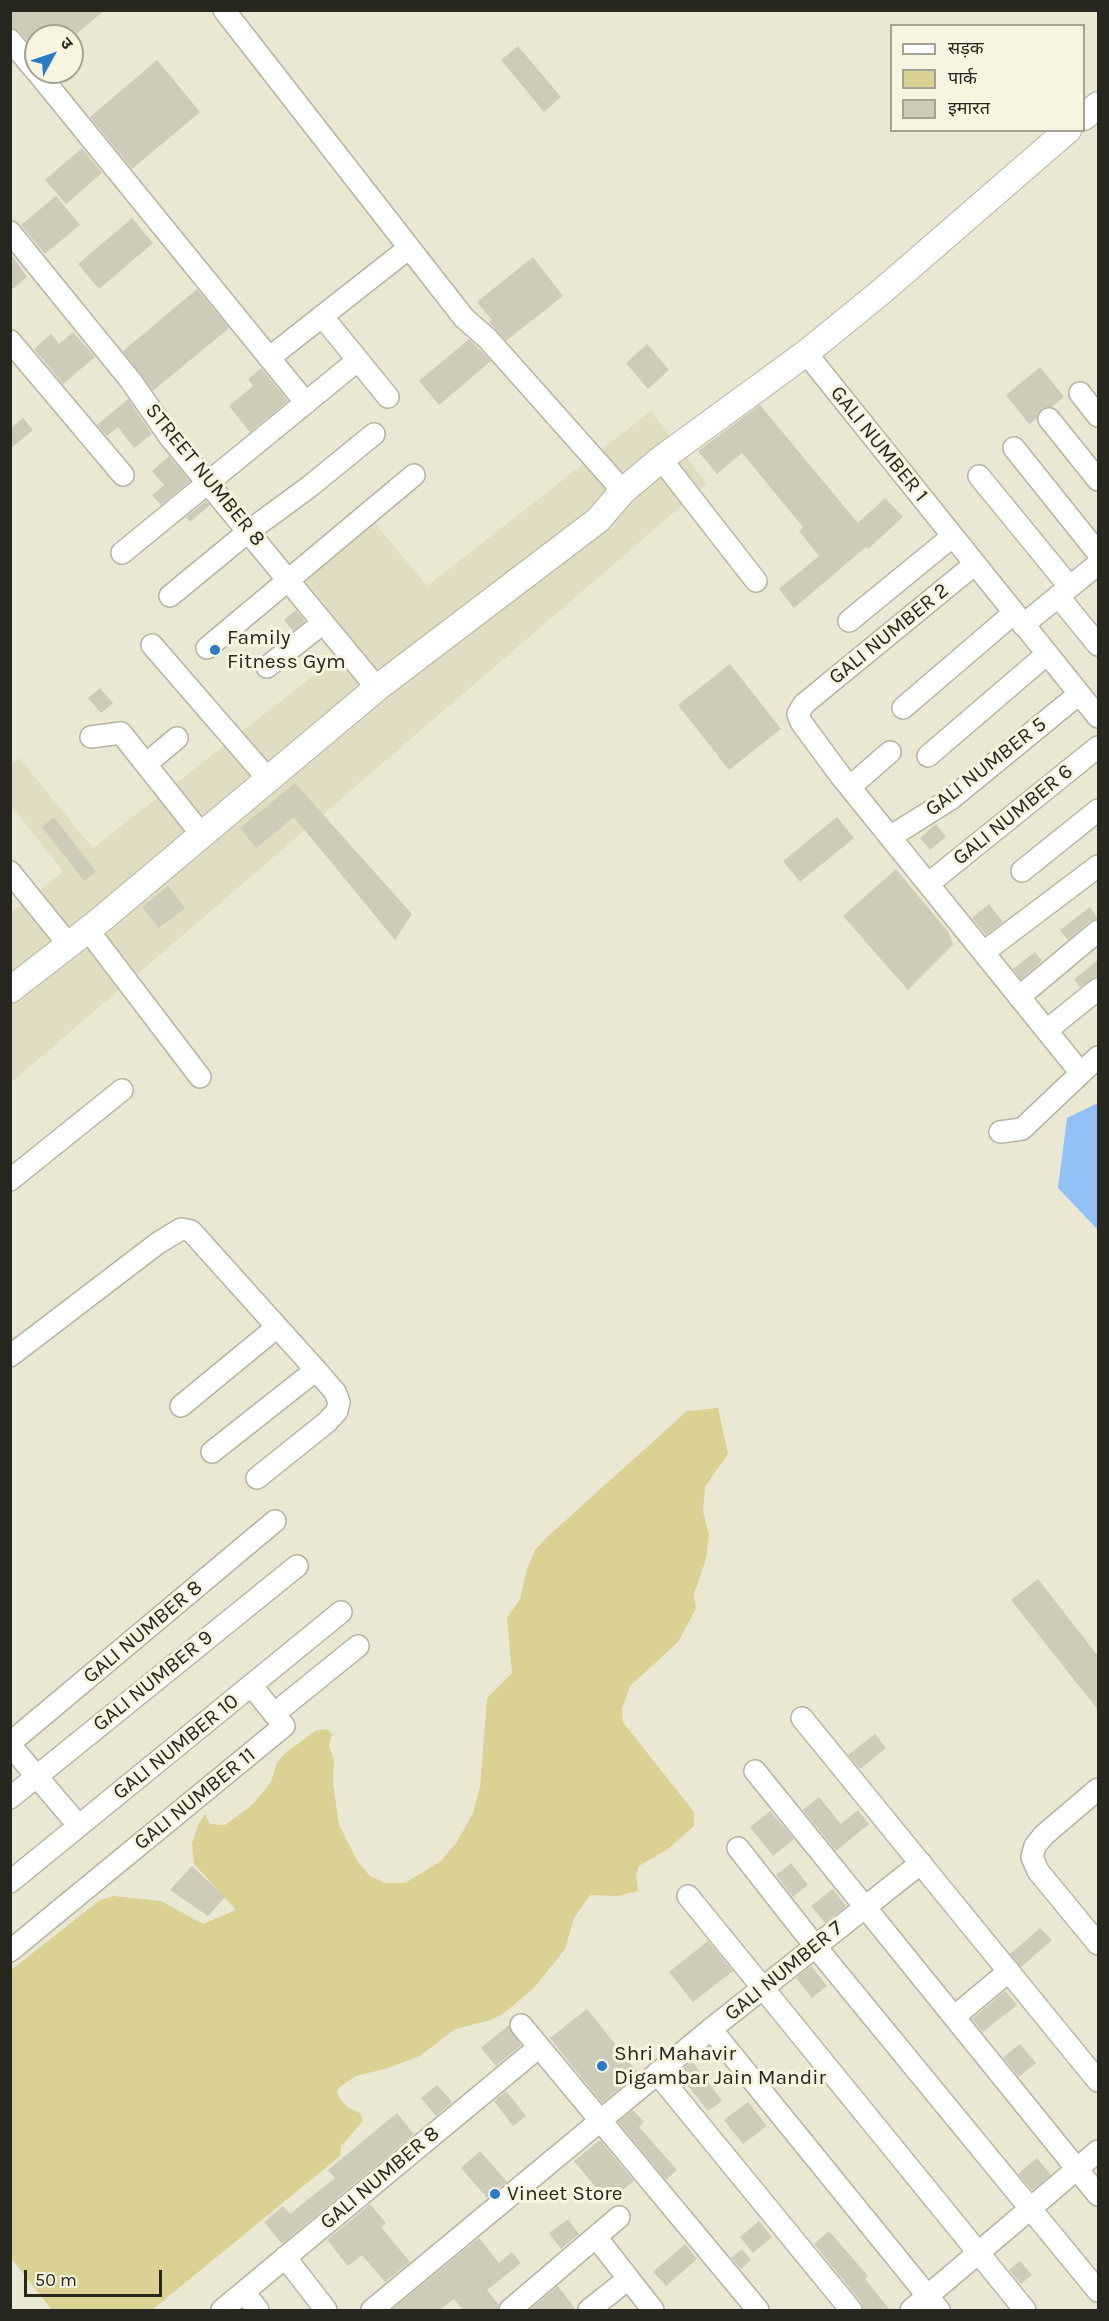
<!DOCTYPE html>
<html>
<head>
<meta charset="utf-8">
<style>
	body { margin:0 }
	#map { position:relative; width:1109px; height:2321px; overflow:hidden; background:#eae8d3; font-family:Karla,"Noto Sans Devanagari",sans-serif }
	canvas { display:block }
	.frame { position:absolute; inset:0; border:12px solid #27261f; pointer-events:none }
	.legend { position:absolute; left:890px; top:24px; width:195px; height:108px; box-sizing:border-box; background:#f7f5e0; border:2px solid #a4a293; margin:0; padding:8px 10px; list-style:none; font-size:18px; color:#27261f }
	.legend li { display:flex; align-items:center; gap:12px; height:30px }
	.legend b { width:30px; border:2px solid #a4a293 }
	.north { position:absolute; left:24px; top:24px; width:60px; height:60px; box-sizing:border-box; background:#f7f5e0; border:2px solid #a4a293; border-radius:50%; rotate:50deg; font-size:16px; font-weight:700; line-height:24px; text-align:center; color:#27261f }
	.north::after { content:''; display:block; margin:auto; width:21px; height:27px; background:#2a7cca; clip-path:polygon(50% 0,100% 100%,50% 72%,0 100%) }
	.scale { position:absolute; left:24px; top:2270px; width:138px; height:27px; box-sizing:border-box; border:3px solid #27261f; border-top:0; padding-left:8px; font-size:18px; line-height:21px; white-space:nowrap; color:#27261f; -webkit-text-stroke:4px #f7f5e0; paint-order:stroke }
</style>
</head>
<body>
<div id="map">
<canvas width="1109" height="2321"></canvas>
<div class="frame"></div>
<ul class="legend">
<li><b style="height:8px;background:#fff"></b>सड़क</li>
<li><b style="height:16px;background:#dad292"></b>पार्क</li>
<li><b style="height:16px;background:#ceccb8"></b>इमारत</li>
</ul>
<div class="north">उ</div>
<div class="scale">50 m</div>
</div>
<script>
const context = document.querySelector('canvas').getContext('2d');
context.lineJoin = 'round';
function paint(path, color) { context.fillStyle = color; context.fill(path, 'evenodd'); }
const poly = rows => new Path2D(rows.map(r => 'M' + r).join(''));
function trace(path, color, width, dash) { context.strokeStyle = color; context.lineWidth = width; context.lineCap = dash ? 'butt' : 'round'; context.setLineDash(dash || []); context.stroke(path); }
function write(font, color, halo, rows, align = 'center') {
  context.font = font + ' Karla,sans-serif'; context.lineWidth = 6; context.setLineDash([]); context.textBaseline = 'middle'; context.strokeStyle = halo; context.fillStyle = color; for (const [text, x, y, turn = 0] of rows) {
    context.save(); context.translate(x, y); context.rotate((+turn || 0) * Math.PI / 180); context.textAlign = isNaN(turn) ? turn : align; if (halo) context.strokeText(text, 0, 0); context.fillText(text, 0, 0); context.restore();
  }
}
const built = poly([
	[651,411,707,484,11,1083,11,913,63,872,11,805,11,764,19,758,93,848,355,643,300,574,370,517,427,586]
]);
const green = poly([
	[718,1408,728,1454,705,1487,703,1511,709,1535,706,1559,694,1594,696,1609,678,1642,630,1686,622,1709,623,1722,694,1812,694,1826,668,1849,639,1866,636,1875,638,1891,618,1896,590,1895,574,1918,565,1949,534,1988,504,2013,491,2020,455,2029,420,2056,385,2069,356,2076,341,2086,337,2091,339,2097,347,2107,360,2113,363,2121,341,2146,340,2156,152,2310,52,2310,11,2258,11,1970,100,1900,113,1896,161,1901,203,1924,236,1910,194,1864,192,1843,199,1823,205,1814,210,1824,225,1825,252,1805,271,1782,277,1763,283,1755,315,1731,326,1729,332,1734,329,1746,334,1760,333,1783,339,1825,358,1862,370,1876,385,1883,405,1883,441,1861,457,1842,473,1813,480,1787,487,1698,512,1673,507,1618,520,1599,527,1569,535,1550,547,1537,687,1411]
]);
const water = poly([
	[1098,1103,1098,1230,1058,1188,1067,1118]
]);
const building = poly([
	[10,10,105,10,74,36,36,36,36,42,32,46,19,31,10,28],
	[518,46,561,97,544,112,501,60],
	[157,60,200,112,132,169,90,117],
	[82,148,102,173,66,204,45,180],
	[56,196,80,225,45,254,21,225],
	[132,218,153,243,99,289,78,264],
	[10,253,27,277,10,291],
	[533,257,563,296,506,341,489,322,492,320,477,302],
	[197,289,229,328,153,391,123,351],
	[73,332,95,357,63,384,34,349,51,334,59,344],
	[469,339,491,361,439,405,419,381],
	[647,344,669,370,648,389,626,363],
	[1040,367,1064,397,1052,407,1042,409,1037,419,1029,424,1006,395],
	[261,368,288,401,250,432,229,406,253,386,248,379],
	[128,399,152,434,134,448,118,427,107,436,97,425],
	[760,405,858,523,885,498,903,517,868,549,866,547,794,608,779,589,819,556,799,531,803,527,742,453,717,474,698,451],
	[23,418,33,430,10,449,10,429],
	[169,456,190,481,161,505,152,495,164,485,152,471],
	[206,501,210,505,190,522,186,517],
	[296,610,305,621,293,631,284,620],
	[730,664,781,729,729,770,678,705],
	[100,688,113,703,101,713,88,698],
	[295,783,412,914,395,940,294,817,256,848,240,828],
	[54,817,96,872,84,881,42,827],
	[837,817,854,838,800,882,783,861],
	[936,824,946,837,930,850,920,838],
	[896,869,949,933,953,945,908,990,843,916],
	[168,886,185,908,159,928,142,907],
	[989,904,1003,922,986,935,972,918],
	[1090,907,1098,919,1090,921,1068,940,1060,930],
	[1035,952,1042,961,1021,979,1013,969],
	[1098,960,1098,977,1080,987,1074,979],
	[1038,1579,1098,1656,1098,1710,1011,1600],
	[875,1734,886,1748,860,1769,848,1755],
	[819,1797,841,1824,858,1810,869,1824,836,1851,803,1810],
	[770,1811,794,1839,773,1856,750,1827],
	[791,1863,808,1885,793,1897,776,1875],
	[192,1866,225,1897,208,1916,170,1890],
	[833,1889,846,1906,825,1923,811,1906],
	[1040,1928,1052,1940,1021,1967,1010,1954],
	[708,1941,733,1971,693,2002,669,1972],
	[811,1966,827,1986,812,1998,796,1978],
	[1005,1991,1017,2005,983,2032,972,2019],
	[587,2009,638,2073,602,2103,550,2038],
	[509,2025,521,2045,496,2066,481,2048],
	[1020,2044,1036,2063,1019,2077,1003,2057],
	[692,2061,722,2101,708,2111,678,2073],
	[437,2085,452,2102,436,2116,421,2098],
	[506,2091,526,2116,513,2126,494,2101],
	[748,2102,767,2126,743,2144,724,2120],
	[633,2110,644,2122,639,2127,677,2170,666,2180,618,2122],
	[397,2113,414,2134,282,2244,264,2222,283,2206,290,2214,311,2197,335,2178,328,2170],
	[600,2140,634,2181,608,2202,574,2161],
	[480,2151,507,2182,487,2198,461,2168],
	[1037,2158,1051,2175,1032,2190,1018,2174],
	[370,2204,386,2223,381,2227,410,2262,385,2282,362,2255,348,2266,327,2240],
	[568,2219,579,2234,561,2249,549,2233],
	[759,2221,772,2237,753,2253,740,2237],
	[829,2231,868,2276,865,2279,890,2310,863,2310,861,2302,814,2244],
	[479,2238,499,2263,512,2252,521,2263,487,2290,499,2305,498,2310,463,2310,454,2299,439,2310,391,2310],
	[685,2244,697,2259,666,2286,653,2272],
	[742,2249,751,2260,741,2269,731,2258],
	[1020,2261,1032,2275,1021,2284,1009,2270],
	[558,2286,576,2310,529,2310]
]);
const minor = poly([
	[224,10,464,318,487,338,623,491],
	[10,40,36,71],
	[37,72,306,403],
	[10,232,131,381,169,436,377,688],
	[322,316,388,397],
	[10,341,123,475],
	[806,353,1098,717],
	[269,358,409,248],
	[1080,393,1098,416],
	[1049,419,1098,480],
	[1014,448,1098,553],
	[661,459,756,581],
	[979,476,1069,586],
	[122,553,358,360],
	[975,564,804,704,798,714,801,722,840,775,1080,1072],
	[170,596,249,531,309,487,374,434],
	[1058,596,1098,645],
	[849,621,953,536],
	[1023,625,1098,564],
	[152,645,268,779],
	[207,648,414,475],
	[267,667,323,623],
	[903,708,1014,613],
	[91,737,121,733,202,835],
	[928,756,1047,654],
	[146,764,177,738],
	[850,787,890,752],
	[890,837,952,798,1079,694],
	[1022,871,1098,810],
	[10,872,69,945],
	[928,884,1098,747],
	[88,930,200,1077],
	[984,952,1098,866],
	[1019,997,1098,931],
	[1047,1030,1098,989],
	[1000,1132,1022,1129,1098,1057],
	[10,1180,122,1090],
	[10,1356,158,1243,181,1229,191,1231,316,1370,335,1392,339,1402,337,1411,327,1422,257,1478],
	[181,1406,277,1327],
	[212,1452,316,1370],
	[274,1714,358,1646],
	[802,1718,1098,2081],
	[10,1743,275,1521],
	[10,1745,79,1826],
	[755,1771,1098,2195],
	[1098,1789,1044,1835,1035,1846,1032,1857,1038,1871,1098,1944],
	[10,1798,297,1566],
	[738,1848,815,1946,1098,2291],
	[10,1882,341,1612],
	[688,1896,1025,2310],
	[10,1951,284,1726,251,1685],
	[954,2017,1009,1971],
	[521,2025,758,2310],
	[711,2029,939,2310],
	[657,2073,851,2310],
	[596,2237,653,2310],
	[285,2257,326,2310],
	[244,2292,258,2310],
	[222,2310,539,2047],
	[372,2310,711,2029,921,1863],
	[510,2310,619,2217],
	[589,2310,628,2279],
	[911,2310,1098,2151]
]);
const tertiary = poly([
	[1084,117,1098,105],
	[10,990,98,922,377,688,598,520,623,491,661,459,806,353,881,292,1068,130]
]);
const markers = [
	[215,650,6,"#2a7cca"],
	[602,2066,6,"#2a7cca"],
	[495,2194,6,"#2a7cca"]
];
const streetNames = [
	["GALI NUMBER 1",879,444,51],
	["STREET NUMBER 8",205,475,51],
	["GALI NUMBER 2",889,634,-39],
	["GALI NUMBER 5",986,767,-38],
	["GALI NUMBER 6",1013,815,-39],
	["GALI NUMBER 8",143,1632,-40],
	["GALI NUMBER 9",153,1681,-39],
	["GALI NUMBER 10",176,1747,-39],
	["GALI NUMBER 11",195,1799,-39],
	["GALI NUMBER 7",784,1971,-39],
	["GALI NUMBER 8",380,2178,-40]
];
const poiNames = [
	["Family",227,638],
	["Fitness Gym",227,662],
	["Shri Mahavir",614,2054],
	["Digambar Jain Mandir",614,2078],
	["Vineet Store",507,2194]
];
paint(built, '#e0ddc2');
paint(green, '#dad292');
paint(water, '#92c1f5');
paint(building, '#ceccb8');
trace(minor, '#b6b4a0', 24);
trace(tertiary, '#b6b4a0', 28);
trace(minor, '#fff', 21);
trace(tertiary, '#fff', 26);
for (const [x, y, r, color] of markers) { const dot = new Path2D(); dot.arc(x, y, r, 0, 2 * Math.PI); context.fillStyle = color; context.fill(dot); trace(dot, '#f7f5e0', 2); }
write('21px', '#27261f', '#f7f5e0', streetNames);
write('21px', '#27261f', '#f7f5e0', poiNames, 'left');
</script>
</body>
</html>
